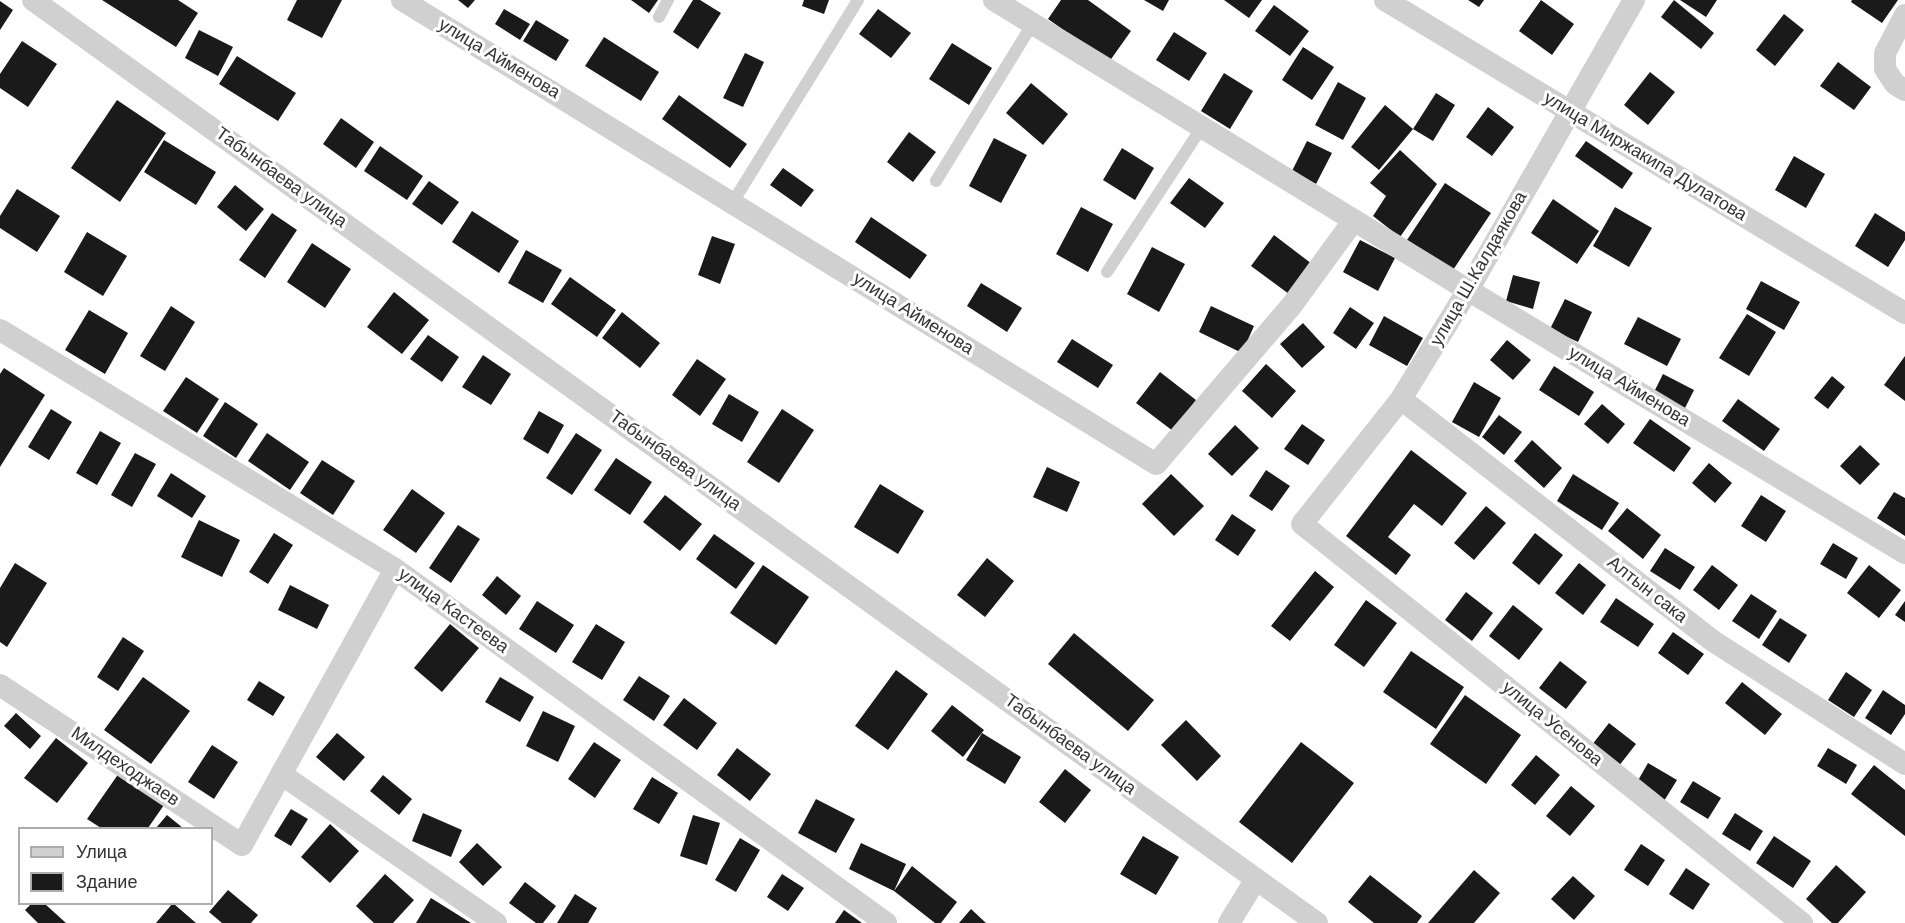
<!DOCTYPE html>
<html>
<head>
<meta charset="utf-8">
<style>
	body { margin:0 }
	#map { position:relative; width:1905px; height:923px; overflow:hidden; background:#fff; font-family:Helvetica,sans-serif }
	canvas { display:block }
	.legend { position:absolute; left:18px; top:827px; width:195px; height:78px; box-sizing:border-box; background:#fff; border:2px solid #adadad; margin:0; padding:8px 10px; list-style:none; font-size:18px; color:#333 }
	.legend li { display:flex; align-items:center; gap:12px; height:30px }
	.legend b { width:30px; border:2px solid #adadad }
</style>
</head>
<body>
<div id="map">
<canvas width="1905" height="923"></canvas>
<ul class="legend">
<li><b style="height:8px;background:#d0d0d0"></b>Улица</li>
<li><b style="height:16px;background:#1a1a1a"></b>Здание</li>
</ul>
</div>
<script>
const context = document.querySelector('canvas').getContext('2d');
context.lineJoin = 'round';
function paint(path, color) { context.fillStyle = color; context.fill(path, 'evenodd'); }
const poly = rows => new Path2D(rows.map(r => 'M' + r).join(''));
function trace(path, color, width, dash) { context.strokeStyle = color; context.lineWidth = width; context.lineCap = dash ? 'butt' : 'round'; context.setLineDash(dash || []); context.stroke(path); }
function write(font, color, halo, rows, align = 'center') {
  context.font = font + ' Helvetica,sans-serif'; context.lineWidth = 6; context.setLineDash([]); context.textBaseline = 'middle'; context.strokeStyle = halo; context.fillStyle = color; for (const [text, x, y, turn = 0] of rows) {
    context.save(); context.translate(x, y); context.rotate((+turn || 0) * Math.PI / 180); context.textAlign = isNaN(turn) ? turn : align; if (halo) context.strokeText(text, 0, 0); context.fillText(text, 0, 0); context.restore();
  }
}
const building = poly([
	[102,0,178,0,198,13,176,47],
	[297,0,342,0,322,38,287,20],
	[458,0,475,0,468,8],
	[631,0,658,0,649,13],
	[693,0,700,0,721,13,698,49,673,32],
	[804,0,829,0,824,14,802,6],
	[1061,0,1088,0,1131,31,1109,62,1048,19],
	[1144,0,1169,0,1163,11],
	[1224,0,1262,0,1249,18],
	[1468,0,1484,0,1479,7],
	[1541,0,1574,24,1552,55,1519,31],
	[1674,0,1714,33,1701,49,1661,17],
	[1680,0,1717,0,1706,17],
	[1852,0,1898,0,1882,23,1851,2],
	[0,1,13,10,0,30],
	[1274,5,1309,31,1290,56,1255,31],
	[504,9,530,24,520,40,495,24],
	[878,9,911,33,891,58,859,34],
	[1784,14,1804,30,1775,66,1756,50],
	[536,20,569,40,556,61,523,41],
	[199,30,233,47,218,76,185,58],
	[1174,32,1207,53,1189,81,1156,60],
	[604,37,659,72,641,101,585,66],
	[22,41,57,64,28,107,0,88,0,74],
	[952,43,992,68,969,105,929,79],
	[1303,47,1334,67,1312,100,1282,80],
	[745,53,764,62,743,107,723,98],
	[237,56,296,93,278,121,219,84],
	[1838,62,1871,87,1854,110,1820,86],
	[1650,72,1675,92,1648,125,1624,105],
	[1224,73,1253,91,1230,129,1201,111],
	[1338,82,1366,98,1343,140,1315,125],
	[1031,83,1068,114,1043,145,1006,113],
	[1436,93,1455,105,1433,141,1413,129,1379,170,1351,147,1385,105,1413,129],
	[679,95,747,144,730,168,662,119],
	[117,100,166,133,120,202,71,168],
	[1488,107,1514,127,1492,156,1466,137],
	[341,118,374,142,356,168,323,144],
	[909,132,936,152,913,182,887,162],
	[994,138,1027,155,1001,203,969,186],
	[164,140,216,172,196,205,144,172],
	[1307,141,1332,153,1316,184,1292,171],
	[1586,141,1633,173,1622,189,1575,156],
	[380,146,423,176,407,200,364,171],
	[1122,148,1154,168,1135,200,1103,180],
	[1400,150,1437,184,1400,237,1373,216,1386,196,1370,183],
	[1794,156,1825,174,1806,208,1775,190],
	[783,168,814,190,801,207,770,185],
	[1189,178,1224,203,1205,228,1170,203],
	[429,181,459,202,442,225,412,204],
	[1445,183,1491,213,1453,270,1407,240],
	[235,185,264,209,246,231,217,207],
	[17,189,60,216,37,252,0,228,0,216],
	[1553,199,1599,231,1577,264,1531,233],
	[1081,207,1113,224,1088,272,1056,254],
	[1615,207,1652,228,1629,267,1593,246],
	[472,211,519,241,499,273,452,242],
	[272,213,297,230,265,278,239,260],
	[1875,213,1905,232,1905,240,1888,267,1855,246],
	[871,217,927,255,910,279,855,242],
	[87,232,127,256,103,296,64,272],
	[1274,235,1312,264,1289,294,1251,266],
	[712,236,735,244,720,284,698,275],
	[1360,240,1395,258,1378,291,1343,272],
	[312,243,351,269,325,308,287,282],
	[1152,247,1185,264,1159,312,1127,294],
	[526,250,562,270,543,303,508,283],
	[1513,275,1540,282,1533,309,1506,301],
	[570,277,616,310,597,337,551,304],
	[1761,281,1800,302,1784,330,1746,309],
	[981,283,1022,308,1007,332,967,306],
	[394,292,429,320,402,354,367,327],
	[1565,299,1592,312,1578,342,1550,329],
	[171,306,195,322,165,371,140,356],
	[1211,306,1254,326,1242,353,1199,332],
	[1350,307,1374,323,1356,349,1333,333],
	[89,310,128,333,105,374,65,350],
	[622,312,660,343,640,368,602,338],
	[1747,314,1776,332,1749,376,1719,358],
	[1384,316,1423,338,1407,366,1369,345],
	[1638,317,1681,339,1667,366,1624,344],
	[1303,323,1325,347,1302,368,1280,344],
	[428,335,459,357,442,382,410,359],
	[1072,339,1113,365,1098,388,1057,362],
	[1507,340,1531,360,1513,380,1490,360],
	[483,355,511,374,491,405,462,387],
	[1905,356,1905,401,1884,385],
	[697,359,726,379,700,416,672,395],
	[1266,364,1296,391,1272,418,1242,391],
	[1554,366,1594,392,1579,416,1539,390],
	[4,368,45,395,0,467,0,374],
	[1160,372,1196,400,1173,431,1136,403],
	[1663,374,1694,390,1685,408,1654,392],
	[1832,376,1845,387,1828,409,1814,398],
	[186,377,219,399,197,433,163,411],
	[1474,382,1501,398,1479,437,1452,422],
	[729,394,759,412,742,442,712,424],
	[1738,399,1780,429,1764,451,1722,421],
	[225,402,258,424,236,458,203,436],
	[1602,404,1625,424,1608,444,1584,424],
	[51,409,72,422,49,460,28,447],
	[782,409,814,430,779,483,747,462],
	[539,411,564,425,548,454,523,439],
	[1499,415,1522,432,1504,455,1482,437],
	[1650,419,1691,448,1674,472,1633,443],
	[1302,424,1325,440,1308,465,1284,449],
	[1235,425,1259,448,1232,476,1208,454],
	[100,431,121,443,97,485,76,473],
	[267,433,309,462,290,490,248,461],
	[576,433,602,450,572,495,546,478],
	[1532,440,1562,468,1544,488,1514,461],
	[1860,445,1880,464,1860,485,1840,466],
	[1411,450,1467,493,1442,526,1414,504,1388,537,1411,555,1396,575,1346,536],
	[135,453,156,464,132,507,111,495],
	[616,458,652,482,630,515,594,490],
	[322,460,355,481,333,515,300,493],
	[1709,463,1732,483,1715,503,1692,483],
	[1047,467,1080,482,1067,512,1033,497],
	[1266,470,1290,486,1272,511,1249,496],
	[171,473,206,496,192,518,157,496],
	[1171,474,1204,506,1174,536,1142,504],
	[1573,474,1619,503,1602,530,1557,501],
	[880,484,924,511,898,554,854,527],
	[412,489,445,513,416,553,383,530],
	[1894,492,1905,498,1905,536,1877,518],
	[665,495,702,524,680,551,643,522],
	[1761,495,1786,511,1766,542,1741,526],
	[1486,506,1506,523,1474,560,1454,543],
	[1627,508,1661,535,1643,559,1608,531],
	[1232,514,1256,530,1238,556,1215,540],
	[199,520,240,540,222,577,181,557],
	[458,525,480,539,451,583,429,568],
	[274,533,293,545,268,584,249,572],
	[1535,533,1563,555,1539,585,1512,563],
	[714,534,755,563,736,589,696,559],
	[1833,543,1858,558,1846,579,1820,564],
	[1665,548,1695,567,1680,590,1650,571],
	[987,558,1014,581,985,617,957,595],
	[15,563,47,583,7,647,0,642,0,588],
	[1579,563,1606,585,1583,615,1555,593],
	[763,565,809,597,776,645,730,613],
	[1712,565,1738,585,1719,610,1693,590],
	[1869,565,1901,590,1879,618,1847,593],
	[1315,571,1334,587,1290,641,1271,626],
	[497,576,521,596,506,615,482,595],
	[290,585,329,605,317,629,278,610],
	[1466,592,1493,613,1472,641,1445,620],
	[1751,594,1777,611,1759,639,1732,621],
	[1616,598,1654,624,1638,647,1600,622],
	[1366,600,1397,623,1364,667,1334,645],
	[537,601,574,625,556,653,519,629],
	[1905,601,1905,622,1895,615],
	[1513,605,1543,629,1519,660,1489,636],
	[1780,618,1807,635,1789,663,1762,645],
	[450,624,479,648,442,692,414,668],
	[596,624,625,642,602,680,572,662],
	[1673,632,1704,654,1688,675,1658,653],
	[1074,633,1154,700,1128,731,1048,664],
	[123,637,144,651,118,691,97,677],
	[1411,651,1464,687,1436,729,1383,692],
	[1560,661,1587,682,1566,709,1539,688],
	[896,670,928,694,888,750,855,726],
	[1846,672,1872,690,1854,717,1828,700],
	[639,676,670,696,654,721,623,700],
	[143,677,190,711,151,764,104,730],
	[500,677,534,697,520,722,485,702],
	[259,681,285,697,273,716,247,700],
	[1742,682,1782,714,1765,735,1725,703],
	[1883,690,1905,705,1905,714,1891,735,1865,718],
	[1465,695,1521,735,1486,784,1430,744],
	[684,698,717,723,697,750,663,725],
	[952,705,984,730,963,757,931,731],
	[543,711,575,726,558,762,526,746],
	[16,713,41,736,30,749,4,726],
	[1186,720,1221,756,1197,781,1161,745],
	[1609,723,1636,744,1615,771,1588,750],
	[337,733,365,757,344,781,316,757],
	[982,733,1021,757,1005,784,966,760],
	[56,738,88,763,57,803,24,778],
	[594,742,621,760,595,798,568,779],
	[1301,742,1354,783,1292,863,1239,822],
	[212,745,238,762,214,799,188,782],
	[737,748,771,774,750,801,717,775],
	[1828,748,1857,765,1846,784,1817,766],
	[1536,755,1560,775,1535,805,1511,785],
	[1648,763,1677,780,1664,801,1636,784],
	[1874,765,1905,790,1905,836,1851,794],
	[1065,769,1091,790,1065,823,1039,802],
	[119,773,164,805,148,828,101,828,87,819],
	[383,775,412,799,399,815,370,791],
	[652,777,678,793,659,824,633,809],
	[1693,781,1721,798,1708,819,1680,802],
	[1571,786,1595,806,1570,836,1546,816],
	[816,799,855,819,836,853,798,833],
	[291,809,308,819,291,846,274,836],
	[423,813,462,830,451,857,412,841],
	[1735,813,1763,831,1750,851,1722,834],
	[167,815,183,828,156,828],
	[693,815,720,823,707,865,680,856],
	[330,824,359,851,330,883,301,857],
	[1143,836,1179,857,1156,895,1120,874],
	[1774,836,1811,861,1793,888,1756,863],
	[740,838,760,850,736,892,715,880],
	[477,843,502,867,483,886,459,862],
	[861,843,906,864,894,891,912,866,957,902,941,923,935,923,894,891,849,869],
	[1641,844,1665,860,1648,886,1624,870],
	[1836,865,1866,892,1838,923,1832,923,1806,899],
	[1686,868,1710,884,1693,910,1669,894],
	[1474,870,1500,893,1474,923,1428,923],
	[385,874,414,900,393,923,374,923,356,906],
	[782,874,804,888,788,911,767,897],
	[1370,875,1422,916,1417,923,1374,923,1348,902],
	[1573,876,1595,896,1574,920,1551,899],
	[525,882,556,906,543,923,536,923,509,903],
	[228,890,258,915,251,923,222,923,209,912],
	[575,894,597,908,588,923,557,923],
	[431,898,471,923,416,923],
	[31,904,45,904,66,923,38,923,25,910],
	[172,904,174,904,196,923,156,923],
	[971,909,986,923,959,923],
	[844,910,862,923,835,923]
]);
const service = poly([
	[659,17,668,0],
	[936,181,1033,23],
	[733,202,858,0],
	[1107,272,1202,127]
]);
const minor = poly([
	[33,0,1317,923],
	[402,0,1156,464,1292,305,1354,220],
	[994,0,1468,290,1905,553],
	[1385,0,1905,313],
	[1634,0,1468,290,1401,399,1302,524,1802,923],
	[1905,15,1885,53,1885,69,1895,84,1905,90],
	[0,330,395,569,886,923],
	[1401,399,1713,641,1905,764],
	[0,685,242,845,395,569],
	[281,774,496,923],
	[1229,923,1256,879]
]);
const streetNames = [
	["улица Айменова",499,59,31],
	["улица Миржакипа Дулатова",1645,157,31],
	["Табынбаева улица",281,178,36],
	["улица Ш.Калдаякова",1479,269,-60],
	["улица Айменова",913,314,32],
	["улица Айменова",1629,387,31],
	["Табынбаева улица",675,461,36],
	["Алтын сака",1647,590,38],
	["улица Кастеева",453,611,36],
	["улица Усенова",1552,724,39],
	["Табынбаева улица",1070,745,36],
	["Милдеходжаев",125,767,34]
];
paint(building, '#1a1a1a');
trace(service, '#d0d0d0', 12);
trace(minor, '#d0d0d0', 22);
write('18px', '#333', '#fff', streetNames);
</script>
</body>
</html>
